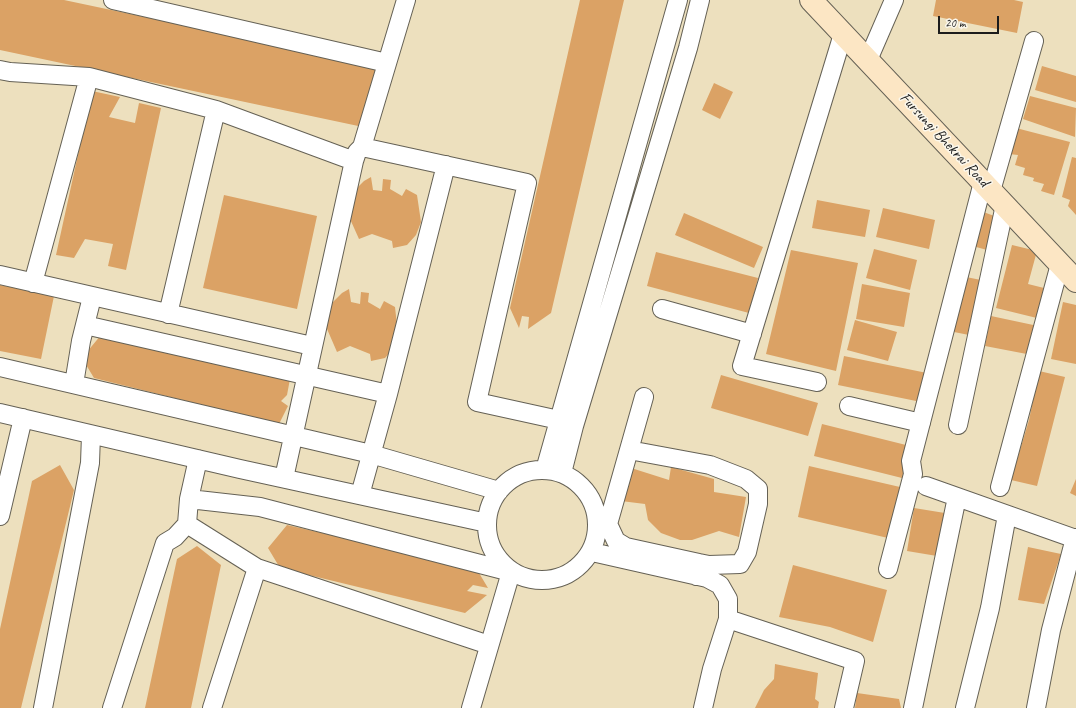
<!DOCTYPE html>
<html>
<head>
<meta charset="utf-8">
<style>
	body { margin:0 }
	#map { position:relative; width:1076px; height:708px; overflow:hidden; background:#ede0be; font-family:Caveat,sans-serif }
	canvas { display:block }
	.scale { position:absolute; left:938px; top:16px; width:61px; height:18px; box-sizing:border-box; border:2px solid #1c1c1c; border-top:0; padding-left:5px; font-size:12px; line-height:14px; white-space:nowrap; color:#1c1c1c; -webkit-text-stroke:3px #fbf7ec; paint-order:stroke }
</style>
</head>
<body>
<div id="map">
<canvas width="1076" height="708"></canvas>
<div class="scale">20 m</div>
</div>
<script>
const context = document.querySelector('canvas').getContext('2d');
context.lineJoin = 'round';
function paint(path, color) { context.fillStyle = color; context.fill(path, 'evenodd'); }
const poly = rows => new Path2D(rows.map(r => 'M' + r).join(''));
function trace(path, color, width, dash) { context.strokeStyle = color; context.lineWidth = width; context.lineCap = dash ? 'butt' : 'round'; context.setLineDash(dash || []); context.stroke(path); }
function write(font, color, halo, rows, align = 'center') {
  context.font = font + ' Caveat,sans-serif'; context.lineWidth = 3; context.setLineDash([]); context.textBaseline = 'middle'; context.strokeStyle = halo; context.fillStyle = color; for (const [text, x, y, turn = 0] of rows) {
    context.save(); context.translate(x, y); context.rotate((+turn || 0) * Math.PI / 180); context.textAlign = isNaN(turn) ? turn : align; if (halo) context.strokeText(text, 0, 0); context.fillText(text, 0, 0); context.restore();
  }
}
const building = poly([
	[0,0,64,0,376,66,363,127,0,50],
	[580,0,624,0,551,313,528,329,529,317,522,316,519,328,510,308],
	[936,0,1014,0,1023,2,1017,33,933,16],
	[1042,66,1076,76,1076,102,1035,90],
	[714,83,733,92,720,119,702,110],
	[92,91,120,97,109,117,135,123,139,103,161,108,126,270,108,266,113,244,85,239,74,258,56,255],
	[1030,96,1076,108,1075,137,1023,119],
	[1016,128,1070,142,1054,195,1041,191,1044,184,1033,181,1034,178,1023,175,1025,168,1015,165,1018,155,1009,154],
	[1072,157,1076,158,1076,215,1068,206,1070,200,1062,197],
	[371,177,373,190,382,191,383,179,391,180,390,189,402,196,406,189,417,195,421,222,416,235,407,245,393,248,392,241,372,234,359,239,346,210,347,198,364,181],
	[224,195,317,216,297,309,203,288],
	[817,200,870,210,865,237,812,228],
	[883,208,935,220,929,249,876,237],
	[978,210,997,217,987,250,969,245],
	[684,213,763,247,754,268,675,235],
	[1012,245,1037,251,1028,284,1052,290,1045,320,996,308],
	[874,249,917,260,910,290,866,278],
	[791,250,858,263,836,371,766,354],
	[656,252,758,278,749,313,647,286],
	[961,276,981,280,969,335,949,331],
	[862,284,910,293,904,327,856,319],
	[0,285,54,296,41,359,0,351],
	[349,289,351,302,360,304,361,292,369,293,368,302,380,309,384,301,395,307,398,334,394,348,385,358,371,361,370,354,350,346,337,352,324,322,325,310,342,293],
	[1063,302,1076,305,1076,364,1051,359],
	[991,316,1038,326,1032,355,985,346],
	[855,320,897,332,888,361,847,350],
	[101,335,290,379,287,395,281,401,288,406,279,424,94,378,82,358],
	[844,356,927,373,921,402,838,385],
	[1039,371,1065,377,1037,486,1011,480,1029,420],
	[721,375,818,403,808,436,711,408],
	[822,424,910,446,902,478,814,456],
	[60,465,74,490,21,708,0,708,0,629,32,481],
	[809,466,900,487,888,538,798,517],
	[628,467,669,480,671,467,714,479,714,492,746,497,739,537,719,531,692,540,680,540,661,533,648,520,645,504,621,501],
	[1076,479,1076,496,1070,493],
	[914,508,951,514,943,557,907,551],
	[287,525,476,568,488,588,473,585,467,591,487,595,465,613,280,568,268,548],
	[197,546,221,565,191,708,145,708,177,559],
	[1028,547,1061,554,1044,604,1018,600],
	[793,565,887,590,873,642,830,627,779,617],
	[775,664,818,673,815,699,819,702,818,708,755,708,764,690,774,679],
	[857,693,899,699,901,708,855,708]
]);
const street = poly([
	[113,0,387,63],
	[868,60,894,0],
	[0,70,10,72,89,77,216,110,354,161],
	[362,147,406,0],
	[991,191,1034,41],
	[0,275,312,346],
	[33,283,89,77],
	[662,309,752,334],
	[168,314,216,110],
	[85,325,388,394,360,495],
	[0,367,371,454,499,491],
	[817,382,742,366,843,34],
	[74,384,81,341,92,297],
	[388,394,446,165],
	[644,397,608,524,616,541,626,547,699,563],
	[849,406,921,423],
	[0,413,240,469,487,523],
	[958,425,1005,205],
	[629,450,710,465,746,479,758,489,758,504,747,552,740,564,709,565,699,563,696,576],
	'487 525a55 55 0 1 1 110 0a55 55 0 1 1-110 0Z',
	[545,470,678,0],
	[562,473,574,426,688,48,700,0],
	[284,478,354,161,357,152,362,147,527,183,477,402,559,420],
	[926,486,1076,539],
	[1000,487,1060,264],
	[189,499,198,459],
	[0,516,23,418],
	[187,524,189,499,260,507,511,572,471,708],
	[592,552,707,578,720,585,728,599,728,619,712,669,703,708],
	[257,568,489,645],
	[888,569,913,474,911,461,983,182],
	[728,619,855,661,844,708],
	[43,708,90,463,91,435],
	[112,708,165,543,175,537,187,524,257,568,212,708],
	[913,708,957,497],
	[965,708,990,608,1007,515],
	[1036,708,1051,630,1075,538]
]);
const secondary = poly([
	[811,0,1076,281]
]);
const streetNames = [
	["Fursungi Bhekrai Road",944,140,47]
];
paint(building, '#dba265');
trace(street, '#656155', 20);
trace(secondary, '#656155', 24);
trace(street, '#fff', 18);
trace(secondary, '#fce6c4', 22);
write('16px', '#1c1c1c', '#fbf7ec', streetNames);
</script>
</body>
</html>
